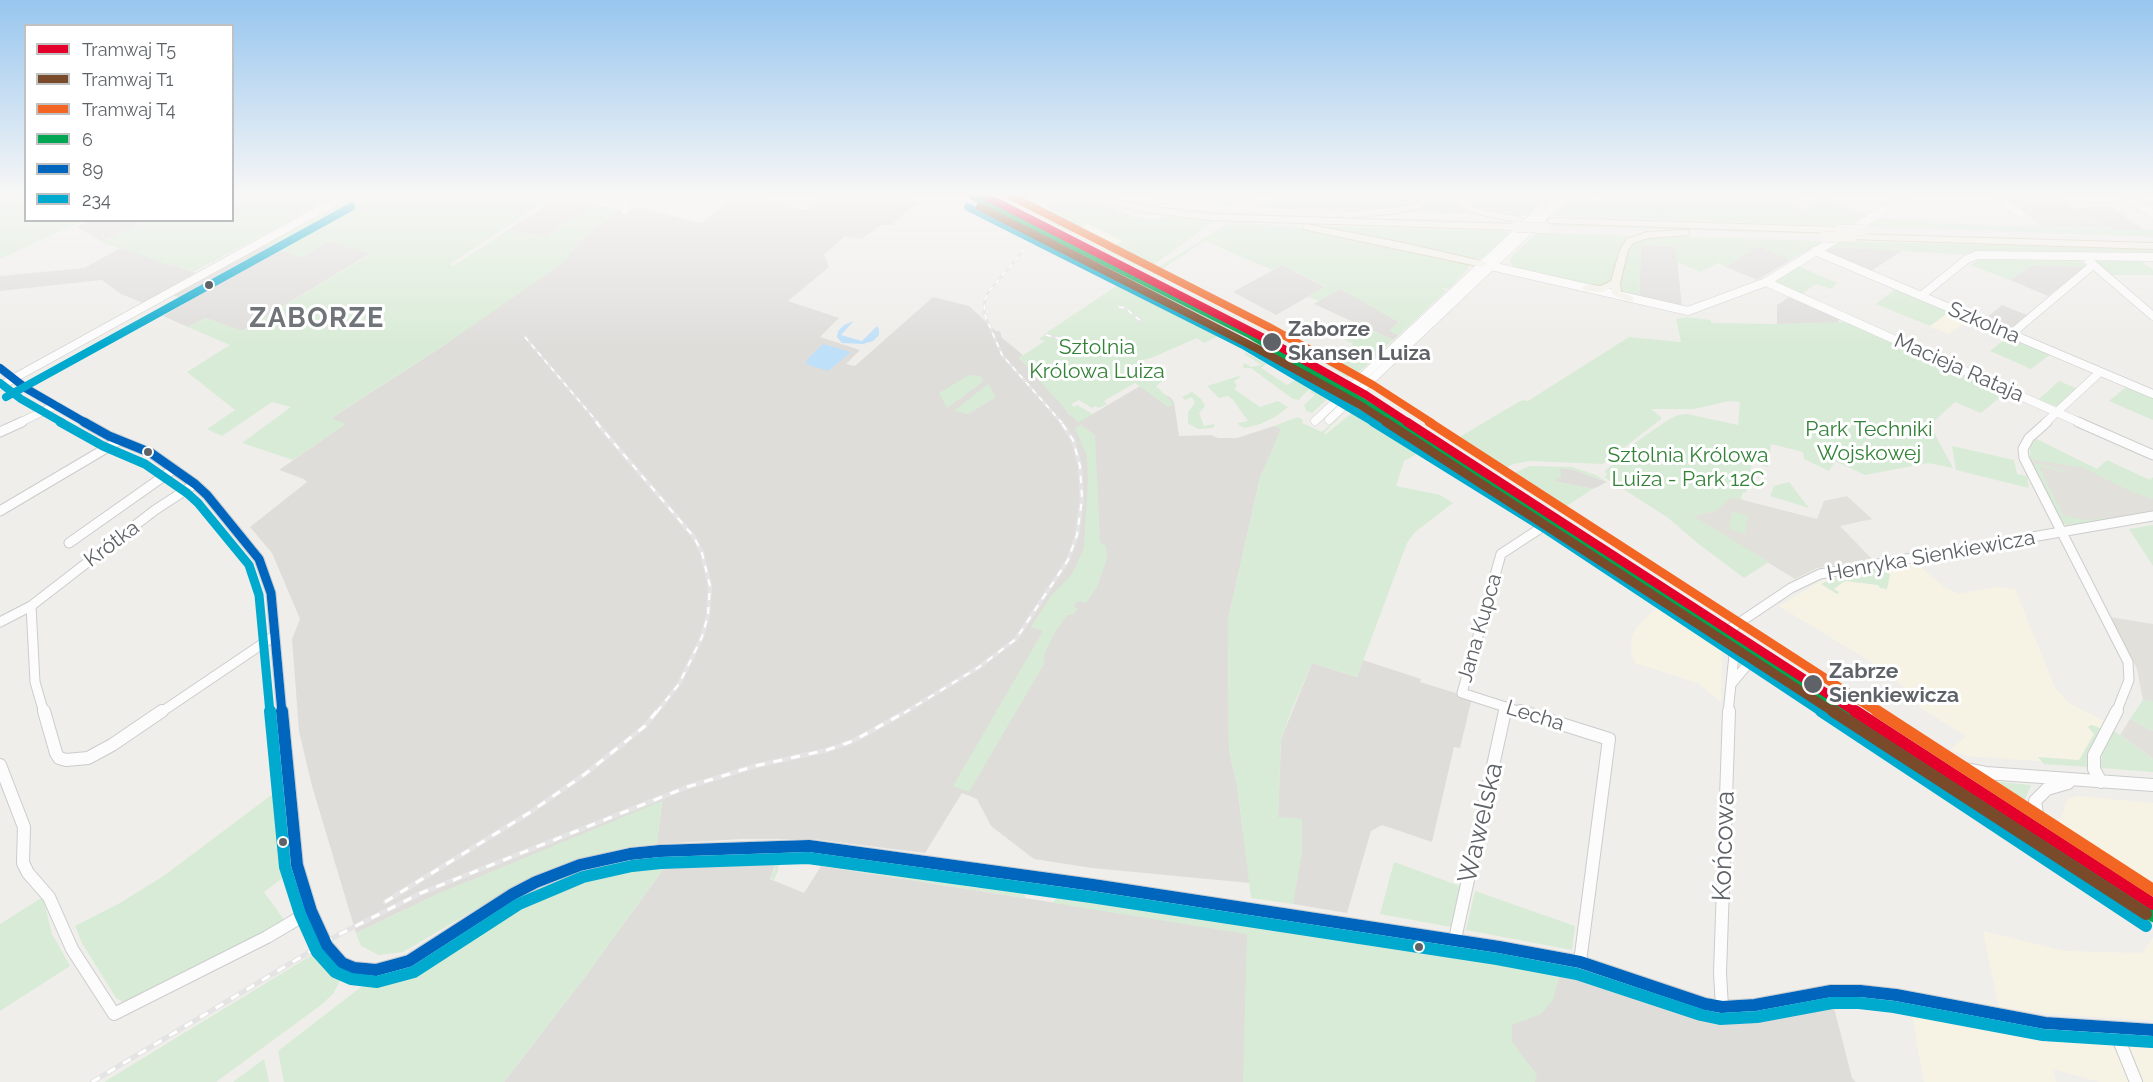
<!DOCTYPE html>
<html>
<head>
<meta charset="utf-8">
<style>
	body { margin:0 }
	#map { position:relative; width:2153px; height:1082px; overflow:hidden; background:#efeeea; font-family:Raleway,sans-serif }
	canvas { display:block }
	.legend { position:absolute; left:24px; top:24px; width:210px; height:198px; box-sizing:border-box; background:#fff; border:2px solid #bfc1c3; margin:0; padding:8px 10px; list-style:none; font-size:18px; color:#5f6368 }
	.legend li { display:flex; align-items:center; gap:12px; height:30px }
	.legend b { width:30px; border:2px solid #bfc1c3 }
</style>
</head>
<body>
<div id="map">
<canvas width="2153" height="1082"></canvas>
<ul class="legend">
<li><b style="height:8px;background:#e4002b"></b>Tramwaj T5</li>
<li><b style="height:8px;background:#7a4b2a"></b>Tramwaj T1</li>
<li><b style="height:8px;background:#f26522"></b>Tramwaj T4</li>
<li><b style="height:8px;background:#00a651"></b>6</li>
<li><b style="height:8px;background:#0065bd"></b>89</li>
<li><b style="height:8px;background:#00a9ce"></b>234</li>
</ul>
</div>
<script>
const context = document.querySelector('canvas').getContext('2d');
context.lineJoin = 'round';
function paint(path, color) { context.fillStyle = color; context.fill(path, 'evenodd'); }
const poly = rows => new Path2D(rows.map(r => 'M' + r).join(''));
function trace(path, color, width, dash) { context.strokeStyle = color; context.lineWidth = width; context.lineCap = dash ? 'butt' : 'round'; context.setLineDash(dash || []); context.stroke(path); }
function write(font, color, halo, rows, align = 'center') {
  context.font = font + ' Raleway,sans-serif'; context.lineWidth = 6; context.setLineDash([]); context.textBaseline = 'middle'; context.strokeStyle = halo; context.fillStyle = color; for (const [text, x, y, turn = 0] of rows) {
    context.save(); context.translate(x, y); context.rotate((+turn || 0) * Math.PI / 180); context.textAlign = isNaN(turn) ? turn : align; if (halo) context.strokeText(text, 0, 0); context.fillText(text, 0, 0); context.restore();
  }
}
const commercial = poly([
	[637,196,737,196,702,223,635,207,630,211,619,209],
	[1088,224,1123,241,1108,249,1073,232],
	[1950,311,1970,319,1949,334,1930,326],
	[1916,563,1944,587,1959,594,1996,587,2015,589,2055,688,2070,704,2106,722,2080,764,1968,756,1950,750,1966,736,1919,707,1923,702,1895,680,1894,676,1779,606,1819,582,1831,579],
	[1662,603,1717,639,1722,651,1721,702,1698,683,1635,663,1631,650,1632,636,1637,627],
	[2077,796,2153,803,2153,893,2057,830,2067,800],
	[1983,931,2064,951,2142,953,2153,938,2153,1020,2050,1014,1999,1007],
	[1911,1008,2030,1030,2080,1035,2153,1037,2153,1082,2100,1082,2053,1069,2056,1082,1924,1082]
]);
const industrial = poly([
	[561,196,597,203,545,237,508,230],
	[737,196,762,196,760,199,807,210,824,196,887,196,917,202,892,225,882,225,861,239,845,236,824,255,829,267,788,301,839,318,820,337,860,350,846,364,855,366,933,297,969,306,996,331,1000,331,1002,338,1023,355,1019,358,1052,392,1070,415,1091,415,1140,386,1170,397,1174,402,1179,436,1211,435,1218,438,1237,438,1274,426,1282,429,1260,478,1228,620,1229,750,1237,784,1250,883,1092,868,1034,859,991,826,977,799,962,793,925,853,813,839,741,839,657,844,662,802,438,894,356,933,312,786,299,731,292,639,300,619,272,553,250,527,307,482,304,479,279,470,345,424,330,419,443,346,573,251,583,238,620,210,629,211,635,207,702,223],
	[2109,206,2145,230,2114,230,2106,226,2101,226,2075,208],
	[92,220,134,221,141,224,101,241,77,227],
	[329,241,371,253,242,331,205,318,188,327,163,316,189,301,169,294,264,245,302,257],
	[1641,245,1676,246,1682,308,1639,299],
	[1758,246,1791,260,1757,280,1726,267],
	[1830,247,1903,250,1870,272,1824,252],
	[121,248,196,273,143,303,121,294,102,280,0,291,0,276,84,268],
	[1282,265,1325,287,1276,315,1233,292],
	[2033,265,2086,267,2048,296,2010,280],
	[1340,288,1399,322,1390,331,1399,335,1393,340,1314,304],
	[1791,296,1840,318,1840,319,1837,323,1777,324,1777,305],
	[2002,305,2027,315,2010,329,1985,319],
	[1560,468,1574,470,1607,482,1593,489,1553,481],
	[1363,660,1421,679,1420,682,1472,698,1460,748,1454,747,1432,842,1382,825,1371,831,1347,913,1293,904,1302,819,1278,818,1281,739,1312,663,1357,677],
	[776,863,770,879,804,893,821,866,1247,933,1344,931,1561,971,1599,981,1695,1016,1722,1022,1742,1022,1832,1000,1852,1078,1856,1082,504,1082,588,973,666,865]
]);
const education = poly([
	[2002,196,2057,196,2104,228,2044,227],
	[2036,439,2153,497,2153,511,2068,525,2063,523,2030,459,2030,446],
	[1847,496,1872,519,1840,526,1872,559,1817,568,1795,579,1692,516,1715,511,1731,497,1817,519,1824,501],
	[2110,617,2153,624,2153,702,2143,700,2137,669],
	[2130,719,2153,731,2153,759,2120,735]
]);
const green = poly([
	[0,196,25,196,26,220,83,221,0,259],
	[233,196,337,196,193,272,100,242,141,224,134,221,232,220],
	[357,196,453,196,462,198,466,196,554,196,450,264,453,266,508,230,545,237,597,203,620,210,583,238,563,263,443,346,331,418,346,424,293,460,242,443,291,407,272,402,222,436,207,429,235,410,187,372,230,345,188,327,205,318,242,331,371,254,329,241,302,257,264,245],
	[1023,196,1050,196,1099,208,1056,196,1065,196,1115,208,1134,217,1148,219,1175,217,1215,221,1146,270,1102,248,1108,249,1122,241,1088,224,1071,233,1053,224,1048,205],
	[1092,196,1164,207,1230,213,1520,223,1518,225,1216,215,1167,210],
	[1134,196,1255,196,1237,207],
	[1281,196,1432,196,1410,207,1358,211,1256,208],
	[1440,196,1452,196,1461,205,1479,214,1406,212,1425,205],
	[1458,196,1538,196,1539,200,1537,206,1529,215,1515,216,1498,215,1471,207],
	[1573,196,1599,201,1604,198,1597,196,1798,196,1788,203,1806,209,1823,198,1867,215,1852,225,1842,226,1553,216],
	[1877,218,1993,226,2102,228,2101,226,2106,226,2114,230,2153,230,2153,237,1865,226],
	[1230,222,1304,228,1465,263,1470,267,1449,289,1442,288,1446,291,1399,335,1389,331,1399,322,1340,289,1319,301,1308,297,1325,286,1282,265,1272,270,1205,241,1155,274,1151,272],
	[1548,224,1831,232,1828,234,1547,226],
	[1313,226,1500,231,1511,233,1482,258,1468,258],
	[1537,233,1550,233,1632,236,1629,238,1613,282,1600,288,1516,269,1510,262,1510,258],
	[1663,236,1817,241,1823,242,1791,260,1758,246,1726,267,1718,263,1700,272,1677,262,1675,246,1641,245,1639,299,1626,296,1617,290,1628,246,1639,239],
	[1845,241,2153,249,2153,256,1972,255,1830,247,1837,242],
	[1992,257,2079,259,2086,265,2086,267,2033,265,2010,280,1970,265,1980,259],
	[2096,259,2140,260,2153,270,2153,275,2110,275,2096,262],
	[1798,266,1837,283,1832,289,1816,284,1800,295,1772,282],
	[1125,280,1252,345,1243,350,1218,336,1204,343,1197,338,1151,358,1139,361,1163,381,1156,386,1174,404,1168,407,1135,383,1104,401,1107,404,1099,408,1096,406,1092,408,1079,400,1071,404,1074,407,1077,405,1093,414,1078,423,1019,358,1045,341,1039,339,1049,331],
	[1897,288,1950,311,1930,326,1876,304],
	[1687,317,1710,320,1712,323,1777,324,1846,322,2004,394,1981,413,1955,402,1930,425,1953,468,1928,463,1865,475,1835,461,1829,471,1804,459,1803,452,1771,444,1768,467,1752,462,1746,493,1743,492,1741,498,1745,500,1731,498,1715,511,1693,516,1769,562,1744,578,1700,545,1667,517,1604,477,1607,475,1605,471,1636,442,1668,420,1678,415,1687,414,1738,425,1740,402,1729,401,1694,409,1651,409,1661,417,1661,419,1603,464,1530,461,1513,464,1499,472,1451,442,1522,400,1528,401,1629,337,1681,342,1676,319],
	[1364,327,1393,340,1356,375,1347,377,1327,365,1353,344,1340,337],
	[2009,336,2051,354,2031,369,1990,351],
	[1246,353,1266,364,1261,368,1287,385,1303,375,1317,383,1318,381,1326,387,1326,400,1312,413,1306,411,1304,405,1315,395,1310,392,1318,384,1317,383,1303,395,1299,400,1293,399,1251,368,1243,368,1244,363,1251,367,1262,365,1244,354],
	[969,375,980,376,984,381,947,408,939,393],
	[1239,376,1241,377,1234,381,1237,386,1234,389,1260,407,1278,401,1288,407,1275,417,1260,424,1245,428,1240,426,1238,423,1248,421,1233,400,1228,396,1219,398,1207,386],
	[2059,381,2078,389,2058,407,2039,399],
	[988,384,996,397,968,414,954,411],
	[2126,387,2153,398,2153,420,2109,401],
	[1192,392,1201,399,1205,406,1199,413,1204,426,1215,424,1213,428,1198,429,1188,423,1188,412,1195,403,1192,397,1185,400,1182,397],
	[1346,411,1324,433,1326,434,1353,412,1363,413,1426,449,1404,461,1396,486,1440,495,1453,503,1415,532,1407,543,1357,677,1312,663,1292,709,1281,739,1278,817,1302,819,1302,852,1293,904,1251,898,1237,784,1229,750,1228,620,1260,478,1281,429,1274,426,1298,417,1303,420,1302,423,1322,432],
	[1081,425,1095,435,1100,542,1106,546,1107,559,1097,587,1086,603,1078,601,1074,606,1078,609,1072,615,1067,615,1054,634,1044,655,1044,664,969,792,953,786,1043,631,1031,627,1051,596,1072,574,1084,548,1088,479,1087,456,1075,428],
	[2036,439,2097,469,2107,460,2150,480,2153,477,2153,499,2132,492,2084,468,2030,459,2030,446],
	[1952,446,2014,460,2017,474,2027,476,2029,488,1956,470],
	[2033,463,2052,467,2071,474,2039,466,2063,515,2083,520,2083,518,2087,520,2104,518,2106,519,2068,525,2063,523],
	[1530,466,1572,467,1596,475,1607,482,1574,470,1560,468,1561,477,1554,481,1593,489,1560,510,1507,476],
	[1789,482,1792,486,1809,508,1770,496,1774,486],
	[1732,511,1748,516,1745,534,1729,529],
	[2153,525,2153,566,2129,529],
	[1884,568,1890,575,1887,589,1880,588,1878,585,1845,581,1834,589,1839,592,1837,594,1821,584,1831,579],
	[2143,700,2153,702,2153,731,2130,719],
	[2091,725,2098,727,2103,731,2089,767,2044,764,2038,757,2079,760,2094,734,2088,727],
	[2113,730,2153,759,2153,772,2100,768,2103,750],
	[1981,780,2030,785,2031,786,2024,801],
	[278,790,279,841,285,876,264,892,285,921,125,1003,116,998,82,943,75,926,120,903,165,875],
	[1989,790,2025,807,2033,830,1982,798],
	[662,801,657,844,628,847,578,859,534,875,403,952,379,955,361,946,356,933,438,894],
	[774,854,780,859,778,871,774,880,770,878,775,869,775,863,666,865,588,973,504,1082,284,1082,278,1051,365,984,406,971,489,916,556,878,575,872,570,883,575,885,584,869,634,858],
	[840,858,904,866,903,875,977,888,987,879,1023,884,1025,898,821,866,828,861],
	[1394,862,1460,886,1451,927,1380,914],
	[1061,890,1344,931,1561,971,1553,1000,1541,1014,1512,1025,1512,1042,1537,1075,1535,1082,1243,1082,1247,934,1053,903],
	[1475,891,1575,926,1572,950,1466,930],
	[43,897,52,934,70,966,0,1011,0,924],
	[312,955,329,972,342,977,333,994,321,1005,216,1082,104,1082],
	[264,1059,269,1082,233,1082]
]);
const water = poly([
	[854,321,841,335,862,341,877,326,879,329,879,335,873,341,863,344,842,343,837,337,838,331,844,325],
	[823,344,851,352,828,371,806,364,807,360]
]);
const stream = poly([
	[1635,196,1657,207,1661,214]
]);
const minorFar2 = poly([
	[576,196,619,206],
	[973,196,1251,335,1397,423],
	[1996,196,2020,213],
	[2125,196,2153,214],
	[625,210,627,208,619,206,634,196],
	[1815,251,2153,394],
	[2089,261,2153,316],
	[1482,264,1688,311,1766,282,1907,196],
	[1766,282,2081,423],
	[1921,296,1967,259,1977,255,2153,257],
	[2011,334,2093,265],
	[0,368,27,389,86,423],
	[0,386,345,196],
	[1329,420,1565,196],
	[1315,421,1543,208],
	[19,423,56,405],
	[2045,423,2100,372]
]);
const minorFar1 = poly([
	[84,422,109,436,151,453,195,484,207,495,259,559,271,593,282,713],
	[1395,422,1553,520,1845,713],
	[2047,422,2029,438,2023,449,2024,458,2128,662,2129,680,2116,713],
	[2078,422,2153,455],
	[0,432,22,422],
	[0,511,120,440],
	[69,543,174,469],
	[31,606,35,682,44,713],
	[0,622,31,606,155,510,195,484],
	[1724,633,1791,588,1820,574,2153,516],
	[1724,634,1734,655,1728,713],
	[1732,683,1748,664,1754,660,1764,660],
	[160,713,274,636],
	[1505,713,1506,707],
	[1524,713,1462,693,1501,554,1553,520]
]);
const minor = poly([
	[44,711,56,753,59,758,66,760,88,758,112,745,162,711],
	[282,711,297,865,311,911,327,946,342,963,354,968,376,970,409,961,513,894,536,882,580,865,630,854,660,851,809,846,1093,885,1499,947,1580,962,1705,1004,1722,1007,1755,1005,1831,991,1860,991,1896,995,2045,1023,2153,1030],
	[1520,711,1609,739,1580,962],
	[1842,711,2153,916],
	[1922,761,1986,773,2153,785],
	[0,765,24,827,23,863,28,873,49,897,72,949,114,1014,267,937,311,911],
	[2101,782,2094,769,2094,755,2117,711],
	[2062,853,2038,820,2035,801,2047,789,2068,783],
	[1455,939,1505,711],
	[1722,1007,1720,973,1729,711],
	[2114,1028,2136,1082]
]);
const major = poly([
	[1077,196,1093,196,1146,206,1209,214,1515,224,1519,227,1515,230,1209,220,1146,212,1081,199,1077,196],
	[1429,196,1439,196,1420,208,1399,213,1345,218,1341,215,1345,212,1399,207,1414,204,1429,196],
	[1452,196,1460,196,1468,204,1482,210,1520,217,1524,220,1520,223,1477,214,1462,208,1452,196],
	[1538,196,1546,196,1546,210,1539,208,1538,196],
	[1551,218,1836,227,1840,230,1836,233,1548,223,1548,219,1551,218],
	[1306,224,1399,242,1482,261,1487,264,1482,267,1303,229,1302,227,1306,224],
	[1686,230,1689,231,1689,235,1648,238,1633,243,1628,250,1620,283,1621,292,1633,297,1633,301,1627,301,1613,295,1611,288,1602,292,1586,291,1581,288,1586,285,1601,286,1611,281,1620,250,1627,239,1647,232,1686,230],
	[1852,234,2153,243,2153,249,1849,239,1848,237,1852,234]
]);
const railFar2 = poly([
	[1025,249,989,291,985,299,984,313,1002,355,1062,423],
	[1119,307,1125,308,1142,322],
	[1046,335,1094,347],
	[525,337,598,423]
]);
const railFar1 = poly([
	[596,422,694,537,702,553,710,586,708,615,702,637,679,684,656,713],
	[904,713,979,667,1016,639,1068,560,1077,535,1082,499,1080,466,1073,440,1061,422]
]);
const rail = poly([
	[385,902,529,813,585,774,645,726,657,711],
	[92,1082,338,935,421,893,687,787,755,766,827,750,853,741,907,711]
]);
const majorBridge = poly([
	[1515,227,1544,228],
	[1840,230,1863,230],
	[1824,237,1852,237]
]);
const bus1Far2 = poly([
	[973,196,1251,335,1397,423]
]);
const bus1Far1 = poly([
	[1395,422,1553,520,1845,713]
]);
const bus1 = poly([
	[1842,711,2153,916]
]);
const bus2Far2 = poly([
	[0,368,27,389,86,423]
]);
const bus2Far1 = poly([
	[84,422,109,436,151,453,195,484,207,495,259,559,271,593,282,713]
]);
const bus2 = poly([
	[282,711,297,865,311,911,327,946,342,963,354,968,376,970,409,961,513,894,536,882,580,865,630,854,660,851,809,846,1093,885,1499,947,1580,962,1705,1004,1722,1007,1755,1005,1831,991,1860,991,1896,995,2045,1023,2153,1030]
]);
const bus3Far2 = poly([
	[968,207,1245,346,1375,423],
	[0,383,21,399,63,423],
	[6,397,351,207]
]);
const bus3Far1 = poly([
	[60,422,103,446,145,464,187,493,198,503,249,565,259,595,270,713],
	[1373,422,1547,530,1823,713]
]);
const bus3 = poly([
	[270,711,285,867,300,914,317,952,335,972,351,979,377,982,414,972,519,904,583,877,632,866,661,863,808,858,1091,897,1497,959,1577,974,1701,1015,1720,1019,1757,1017,1832,1003,1859,1003,1894,1007,2043,1035,2152,1042],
	[1821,711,2146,926]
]);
const tram1Far2 = poly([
	[985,196,1264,338,1366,395,1409,423]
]);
const tram1Far1 = poly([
	[1407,422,1857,713]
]);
const tram1 = poly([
	[1855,711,2153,904]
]);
const tram2Far2 = poly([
	[980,207,1258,349,1360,405,1388,423]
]);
const tram2Far1 = poly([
	[1386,422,1835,713]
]);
const tram2 = poly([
	[1833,711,2146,914]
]);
const tram3Far2 = poly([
	[1011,196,1269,327,1373,385,1432,423]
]);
const tram3Far1 = poly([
	[1429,422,1879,713]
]);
const tram3 = poly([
	[1877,711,2153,890]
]);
const markers = [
	[209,285,5,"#5f6368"],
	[1272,342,10,"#5f6368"],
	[148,452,5,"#5f6368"],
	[1813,684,10,"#5f6368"],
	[283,842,5,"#5f6368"],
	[1419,947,5,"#5f6368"]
];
const streetNames = [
	["Szkolna",1984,323,23],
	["Macieja Rataja",1959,368,24],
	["Krótka",112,544,-37],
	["Henryka Sienkiewicza",1931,556,-10],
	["Jana Kupca",1480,628,-74],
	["Lecha",1535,716,17]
];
const stopNames = [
	["Zaborze",1288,330],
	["Skansen Luiza",1288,354],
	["Zabrze",1829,672],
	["Sienkiewicza",1829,696]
];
const parkNames = [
	["Sztolnia",1097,348],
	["Królowa Luiza",1097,372],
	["Park Techniki",1869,430],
	["Wojskowej",1869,454],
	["Sztolnia Królowa",1688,456],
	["Luiza - Park 12C",1688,480]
];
const nearStreetnames = [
	["Wawelska",1481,823,-77],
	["Końcowa",1724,846,-88]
];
const districtNames = [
	["ZABORZE",317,319]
];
paint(commercial, '#f7f3e4');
paint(industrial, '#dfddda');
paint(education, '#e2e0da');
paint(green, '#d8ebd6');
paint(water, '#bfe0f9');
trace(stream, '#bfe0f9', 1.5);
trace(minorFar2, '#cbcccc', 9);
trace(minorFar1, '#cbcccc', 11);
trace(minor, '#cbcccc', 14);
trace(major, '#d7ceb8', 2);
trace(minorFar2, '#fdfcfc', 8);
trace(minorFar1, '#fdfcfc', 9);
trace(minor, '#fdfcfc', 12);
paint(major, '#f4f2e9');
trace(railFar2, '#e4e4e4', 3);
trace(railFar1, '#e4e4e4', 4.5);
trace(rail, '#e4e4e4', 5);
trace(railFar2, '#fff', 1.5, [5]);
trace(railFar1, '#fff', 2, [7]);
trace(rail, '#fff', 3, [9]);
trace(majorBridge, '#d7ceb8', 11, []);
trace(majorBridge, '#f4f2e9', 10);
trace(bus1Far2, '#00a651', 8);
trace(bus1Far1, '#00a651', 9);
trace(bus1, '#00a651', 12);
trace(bus2Far2, '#0065bd', 8);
trace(bus2Far1, '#0065bd', 9);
trace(bus2, '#0065bd', 12);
trace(bus3Far2, '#00a9ce', 8);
trace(bus3Far1, '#00a9ce', 9);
trace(bus3, '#00a9ce', 12);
trace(tram1Far2, '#e4002b', 8);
trace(tram1Far1, '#e4002b', 9);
trace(tram1, '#e4002b', 12);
trace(tram2Far2, '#7a4b2a', 8);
trace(tram2Far1, '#7a4b2a', 9);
trace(tram2, '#7a4b2a', 12);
trace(tram3Far2, '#f26522', 8);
trace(tram3Far1, '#f26522', 9);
trace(tram3, '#f26522', 12);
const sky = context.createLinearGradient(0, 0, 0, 347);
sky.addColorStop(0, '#97c6ef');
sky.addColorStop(0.56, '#f8f7f6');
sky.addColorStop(1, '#f8f7f600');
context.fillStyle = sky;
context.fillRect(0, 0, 2153, 347);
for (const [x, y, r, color] of markers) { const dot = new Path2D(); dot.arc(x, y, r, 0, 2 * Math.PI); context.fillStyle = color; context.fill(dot); trace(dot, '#fff', 2); }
write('21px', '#5f6368', '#fff', streetNames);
write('bold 21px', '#5f6368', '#fff', stopNames, 'left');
write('21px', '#348238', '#fff', parkNames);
write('26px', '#5f6368', '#fff', nearStreetnames);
context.letterSpacing = '1.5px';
write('bold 27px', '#70757a', '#fff', districtNames);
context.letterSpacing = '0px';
</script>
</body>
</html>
